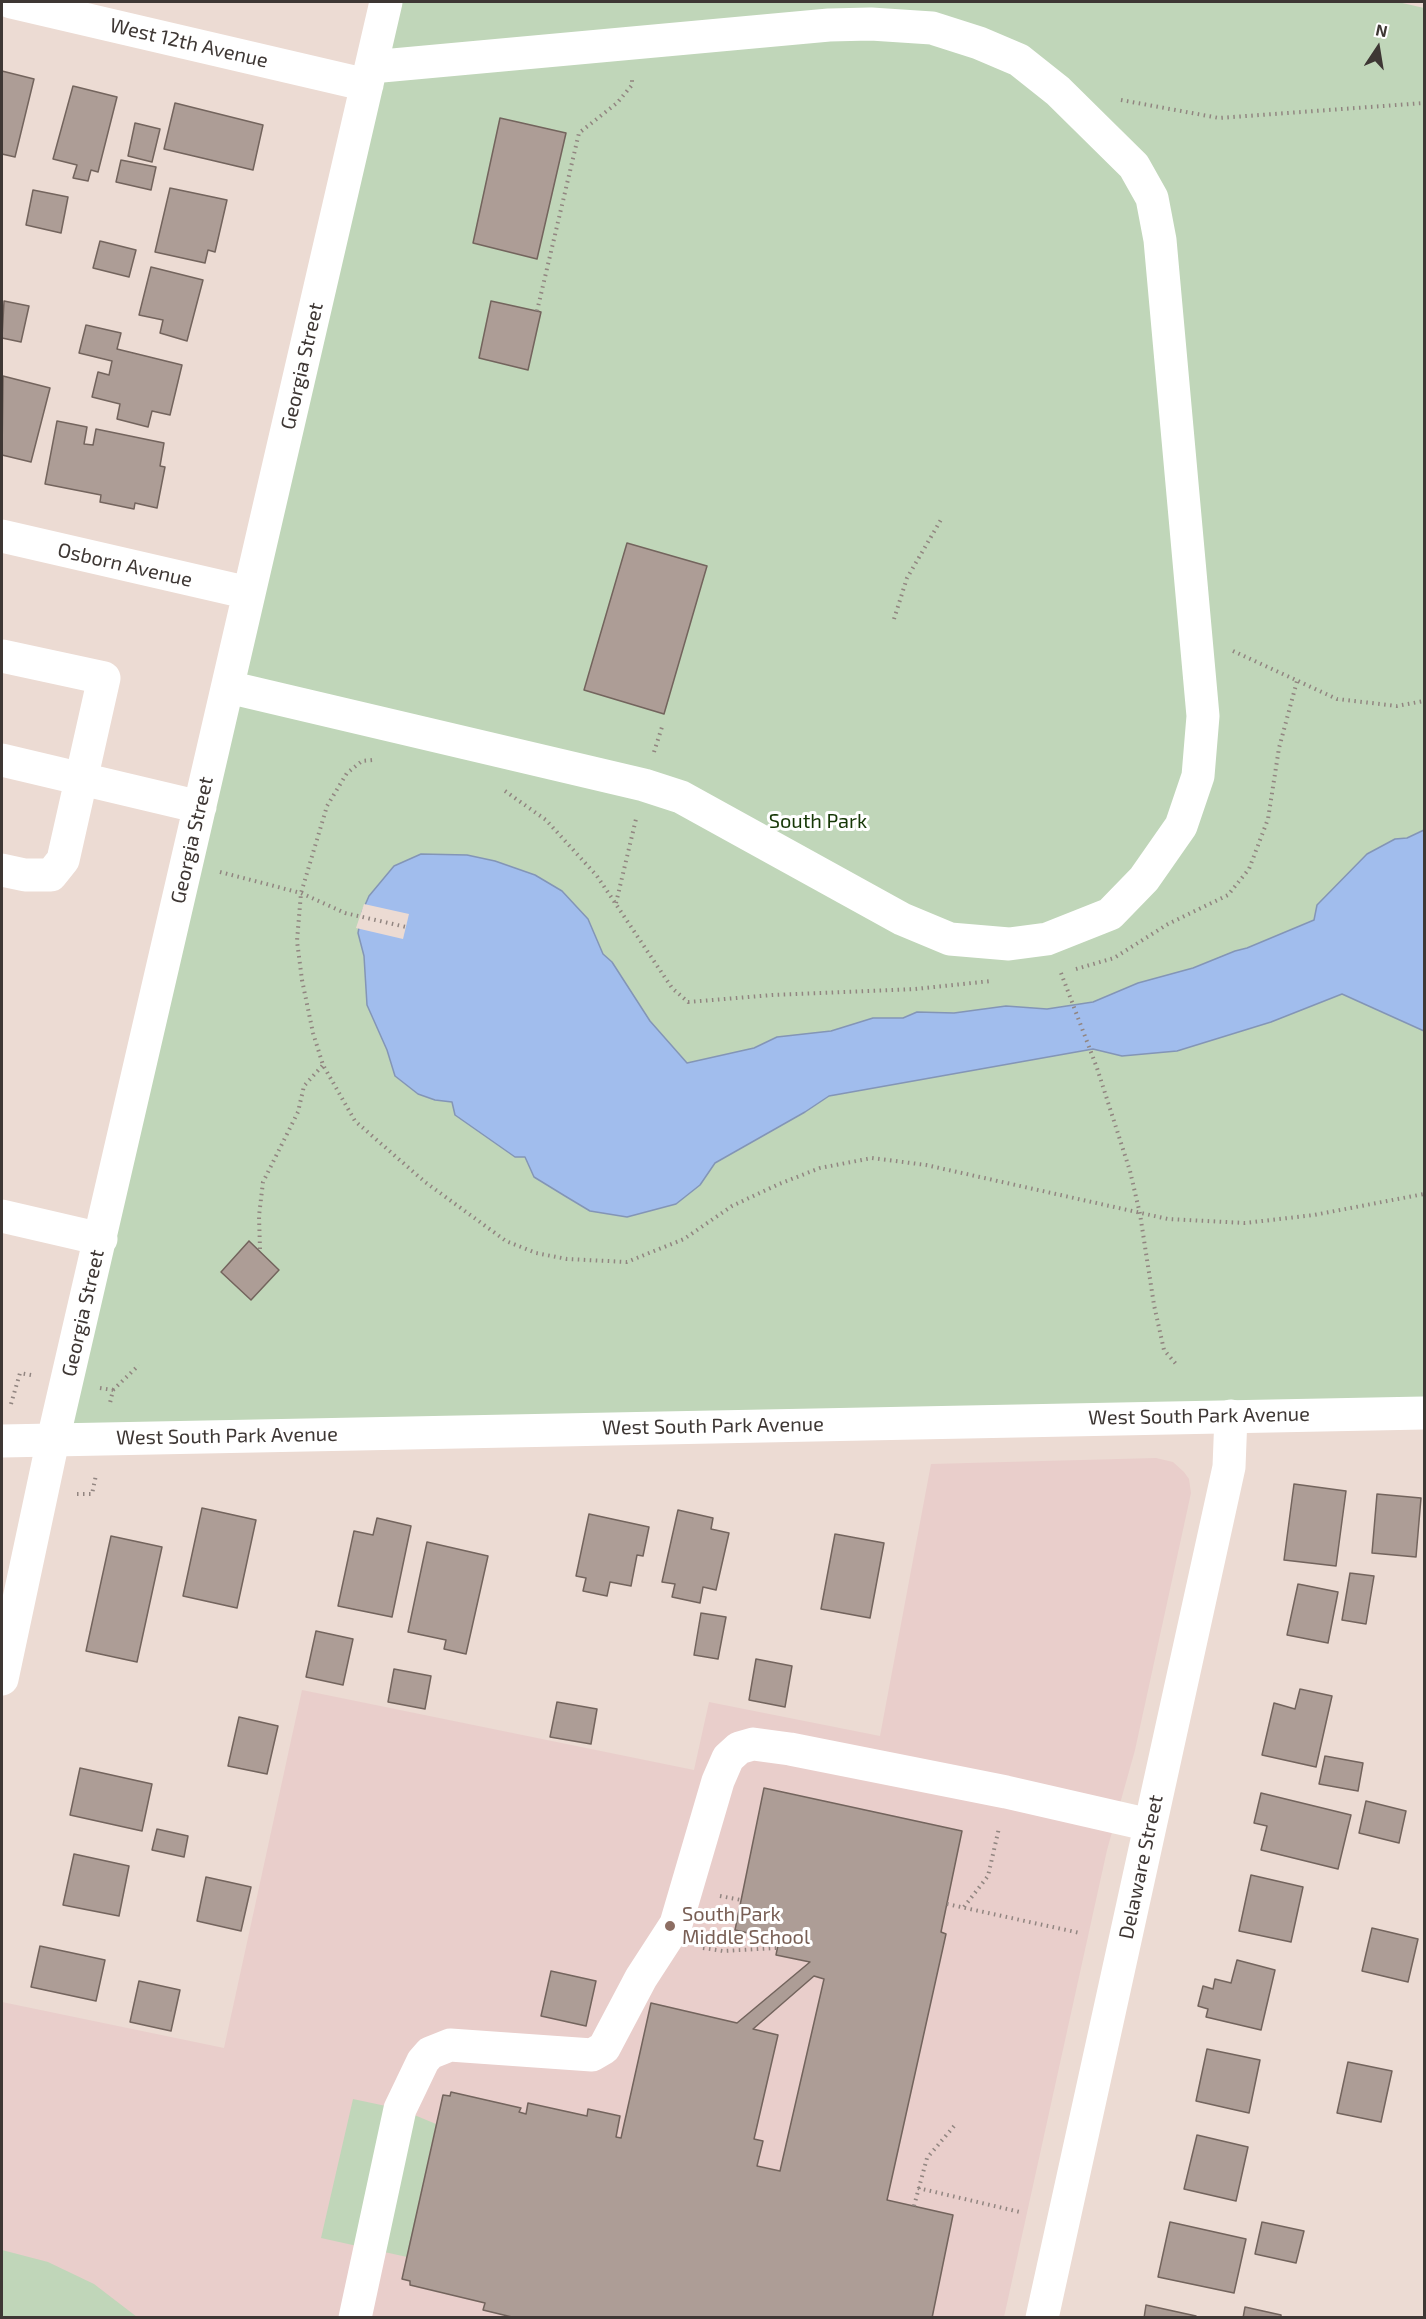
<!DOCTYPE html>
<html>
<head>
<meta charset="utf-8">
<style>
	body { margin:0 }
	#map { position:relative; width:1426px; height:2319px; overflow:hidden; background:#ecdbd3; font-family:"Exo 2",sans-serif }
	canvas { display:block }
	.frame { position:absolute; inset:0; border:3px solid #3e3734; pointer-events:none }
	.north { position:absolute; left:1348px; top:18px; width:60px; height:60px; -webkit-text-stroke:4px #fff; paint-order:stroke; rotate:12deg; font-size:16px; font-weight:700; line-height:24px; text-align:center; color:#3e3734 }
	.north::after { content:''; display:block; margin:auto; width:21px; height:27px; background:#3e3734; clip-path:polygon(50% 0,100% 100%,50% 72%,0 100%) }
</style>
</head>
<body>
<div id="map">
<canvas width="1426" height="2319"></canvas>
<div class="frame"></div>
<div class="north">N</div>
</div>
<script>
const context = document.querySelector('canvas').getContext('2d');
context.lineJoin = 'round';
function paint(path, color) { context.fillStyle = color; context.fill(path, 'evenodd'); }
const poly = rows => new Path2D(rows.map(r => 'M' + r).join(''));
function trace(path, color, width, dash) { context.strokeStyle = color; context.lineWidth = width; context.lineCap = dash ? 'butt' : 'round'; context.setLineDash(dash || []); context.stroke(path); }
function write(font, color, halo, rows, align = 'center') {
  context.font = font + ' "Exo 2",sans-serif'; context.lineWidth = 6; context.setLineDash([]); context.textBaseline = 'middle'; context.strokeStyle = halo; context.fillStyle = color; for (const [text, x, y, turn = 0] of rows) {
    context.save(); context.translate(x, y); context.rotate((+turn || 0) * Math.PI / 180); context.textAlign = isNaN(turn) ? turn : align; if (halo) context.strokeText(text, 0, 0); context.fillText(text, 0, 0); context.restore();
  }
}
const education = poly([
	[1156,1458,1173,1462,1184,1472,1189,1479,1191,1493,1135,1750,1107,1850,1004,2317,2,2317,2,2002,224,2048,302,1690,694,1770,709,1702,880,1736,931,1464]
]);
const green = poly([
	[385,2,1398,2,1424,8,1424,1417,53,1440],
	[353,2099,400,2109,436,2124,407,2257,321,2238],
	[2,2250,48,2262,94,2284,137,2317,2,2317]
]);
const water = poly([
	[1424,830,1424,1031,1342,994,1271,1022,1177,1051,1122,1056,1093,1049,829,1096,805,1112,715,1163,700,1185,676,1204,627,1217,590,1211,565,1196,534,1177,525,1157,515,1157,455,1115,452,1102,435,1100,418,1094,395,1076,387,1050,367,1005,364,956,358,933,362,912,369,896,394,866,421,854,467,855,495,861,535,875,562,891,588,919,603,954,612,962,650,1021,687,1063,754,1048,777,1037,831,1031,873,1018,903,1018,917,1012,954,1013,1006,1006,1047,1009,1093,1002,1138,983,1193,968,1235,951,1247,948,1314,920,1317,905,1367,854,1395,839,1407,838,1424,830]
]);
const pier = poly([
	[364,904,409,914,403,939,356,928]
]);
const building = poly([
	[2,71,34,79,15,157,2,154,2,71],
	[73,86,117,97,98,172,91,170,88,181,73,178,77,165,53,159,73,86],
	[175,103,263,125,253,170,164,149,175,103],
	[500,118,566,133,537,259,473,243,500,118],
	[135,123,160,129,152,162,128,156,135,123],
	[121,160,156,167,151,190,116,182,121,160],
	[170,188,227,200,215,252,208,250,205,263,155,252,170,188],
	[33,190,68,197,61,233,26,225,33,190],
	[100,241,136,250,129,277,93,268,100,241],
	[151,267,203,280,187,341,160,333,163,320,139,315,151,267],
	[4,301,29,306,21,342,2,338,4,301],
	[491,301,541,312,528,370,479,358,491,301],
	[86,325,121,333,117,349,182,365,170,415,152,411,148,427,117,419,120,404,92,397,98,372,109,375,112,361,79,353,86,325],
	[3,376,50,388,31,462,2,455,3,376],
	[57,421,87,427,84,444,93,445,96,429,164,443,160,466,165,467,157,508,135,503,134,509,100,502,101,495,45,484,57,421],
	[627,543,707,566,664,714,584,690,627,543],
	[249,1241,279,1270,251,1300,221,1272,249,1241],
	[1294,1484,1346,1491,1336,1566,1284,1560,1294,1484],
	[1377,1494,1421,1498,1416,1557,1372,1553,1377,1494],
	[202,1508,256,1520,237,1608,183,1596,202,1508],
	[678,1510,713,1518,711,1529,729,1533,716,1590,703,1587,700,1603,672,1597,675,1584,662,1582,678,1510],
	[589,1514,649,1527,643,1556,637,1555,631,1586,610,1582,607,1596,583,1591,586,1578,576,1576,589,1514],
	[377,1518,411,1526,392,1617,338,1606,354,1531,373,1535,377,1518],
	[835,1534,884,1543,870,1618,821,1609,835,1534],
	[111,1536,162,1547,137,1662,86,1651,111,1536],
	[427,1542,488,1556,466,1654,444,1649,446,1640,408,1632,427,1542],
	[1350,1573,1374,1576,1366,1624,1342,1620,1350,1573],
	[1298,1584,1338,1592,1328,1643,1287,1635,1298,1584],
	[701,1613,726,1617,718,1659,694,1655,701,1613],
	[316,1631,353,1639,343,1685,306,1677,316,1631],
	[756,1659,792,1666,785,1707,749,1700,756,1659],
	[394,1669,431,1676,425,1709,388,1702,394,1669],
	[1300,1689,1332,1696,1316,1767,1262,1755,1274,1703,1295,1709,1300,1689],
	[557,1702,597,1709,591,1744,550,1737,557,1702],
	[239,1717,278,1726,267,1774,228,1766,239,1717],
	[1325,1756,1363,1763,1358,1791,1319,1784,1325,1756],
	[80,1768,152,1784,142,1831,70,1815,80,1768],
	[764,1788,962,1831,941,1932,946,1934,887,2200,953,2215,932,2318,516,2318,483,2310,485,2303,410,2285,410,2281,402,2279,443,2095,450,2096,451,2092,521,2108,519,2112,526,2114,528,2103,587,2116,588,2109,620,2116,616,2137,621,2138,651,2003,737,2023,810,1962,776,1955,779,1940,735,1930,764,1788],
	[814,1976,824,1979,780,2171,757,2166,763,2141,754,2139,778,2035,753,2029,814,1976],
	[1261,1793,1351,1815,1338,1869,1261,1850,1267,1826,1254,1823,1261,1793],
	[1366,1801,1406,1811,1399,1843,1359,1833,1366,1801],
	[157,1829,188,1836,184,1857,152,1850,157,1829],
	[74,1854,129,1866,119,1916,63,1905,74,1854],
	[1251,1875,1303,1887,1291,1942,1239,1931,1251,1875],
	[206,1877,251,1887,241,1931,197,1921,206,1877],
	[1372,1928,1418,1939,1408,1982,1362,1971,1372,1928],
	[40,1946,105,1960,96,2001,31,1987,40,1946],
	[1237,1960,1275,1970,1261,2030,1206,2017,1208,2009,1198,2006,1203,1986,1213,1989,1215,1979,1231,1983,1237,1960],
	[551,1971,596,1981,586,2026,541,2016,551,1971],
	[139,1981,180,1990,171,2031,130,2022,139,1981],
	[1207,2049,1260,2060,1249,2113,1196,2101,1207,2049],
	[1348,2062,1392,2071,1381,2122,1337,2113,1348,2062],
	[1197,2135,1248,2147,1236,2201,1184,2189,1197,2135],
	[1170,2222,1246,2239,1234,2293,1158,2277,1170,2222],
	[1262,2222,1304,2231,1296,2263,1255,2254,1262,2222],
	[1146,2305,1196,2316,1196,2318,1144,2318,1146,2305],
	[1245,2307,1281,2315,1281,2318,1243,2318,1245,2307]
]);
const path = poly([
	[1121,100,1219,118,1424,103],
	[537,311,579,133,617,103,632,85,632,80],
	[894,619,907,578,942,518],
	[1233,651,1337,699,1397,706,1424,701],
	[654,752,662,727],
	[372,760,362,761,347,773,327,806,301,893,297,941,302,980,313,1033,323,1065,355,1121,425,1182,506,1241,536,1253,567,1259,627,1262,684,1239,732,1206,779,1184,820,1168,872,1158,926,1165,1168,1219,1245,1223,1314,1215,1424,1194],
	[505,791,546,820,597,876,672,988,688,1002,772,995,915,989,991,981],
	[220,872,301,893,345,913,406,927],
	[616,903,636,819],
	[1076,969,1114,958,1168,924,1228,895,1249,869,1268,819,1279,748,1297,681],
	[1061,973,1097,1068,1130,1171,1140,1214,1154,1305,1164,1350,1176,1364],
	[260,1249,259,1216,263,1182,298,1112,304,1086,323,1065],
	[100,1388,113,1390,110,1403],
	[113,1390,139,1365],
	[11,1404,20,1373,31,1375],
	[77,1494,92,1494,96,1475],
	[720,1896,741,1900],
	[947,1904,1080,1933],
	[964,1907,988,1876,999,1828],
	[703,1948,723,1951,777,1948],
	[918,2188,1020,2212],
	[914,2206,927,2158,955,2125]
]);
const minor = poly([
	[11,2,367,85],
	[2,536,249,593],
	[2,656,104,678,63,860,51,875,25,875,2,870],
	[228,687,644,785,681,797,902,919,950,939,1009,944,1047,939,1110,914,1144,879,1181,826,1198,776,1203,716,1160,240,1152,198,1134,166,1058,91,1019,60,979,43,932,28,871,24,829,25,371,67],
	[2,760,200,807],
	[2,1216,101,1239],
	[2,1679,53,1440,386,2],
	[355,2318,400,2109,423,2061,430,2053,450,2045,592,2055,604,2048,641,1978,676,1924,718,1781,728,1758,739,1748,753,1744,790,1749,1006,1792,1150,1825],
	[1042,2318,1229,1467,1231,1416]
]);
const major = poly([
	[2,1441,1424,1413]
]);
const markers = [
	[670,1926,6,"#8d6e63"]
];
const streetNames = [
	["West 12th Avenue",189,43,13],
	["Georgia Street",302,366,-77],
	["Osborn Avenue",125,565,13],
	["Georgia Street",192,840,-77],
	["Georgia Street",83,1313,-77],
	["West South Park Avenue",1199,1416,-1],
	["West South Park Avenue",713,1426,-1],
	["West South Park Avenue",227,1436,-1],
	["Delaware Street",1141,1867,-78]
];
const parkNames = [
	["South Park",818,821]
];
const educationNames = [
	["South Park",682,1914],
	["Middle School",682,1937]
];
paint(education, '#e9cecb');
paint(green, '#c0d6b9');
paint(water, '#a1bded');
trace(water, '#8395b6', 1.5);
paint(pier, '#ecdbd3');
paint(building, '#ad9d96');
trace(building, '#73645d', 1.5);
trace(path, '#918580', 4, [1.5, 4.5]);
trace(minor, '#fff', 33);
trace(major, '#fff', 33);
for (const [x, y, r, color] of markers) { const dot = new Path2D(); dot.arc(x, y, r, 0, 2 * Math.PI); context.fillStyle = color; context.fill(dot); trace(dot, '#fff', 2); }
write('20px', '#3e3734', '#fff', streetNames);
write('20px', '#163706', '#fff', parkNames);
write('20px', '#785e54', '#fff', educationNames, 'left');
</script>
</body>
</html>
